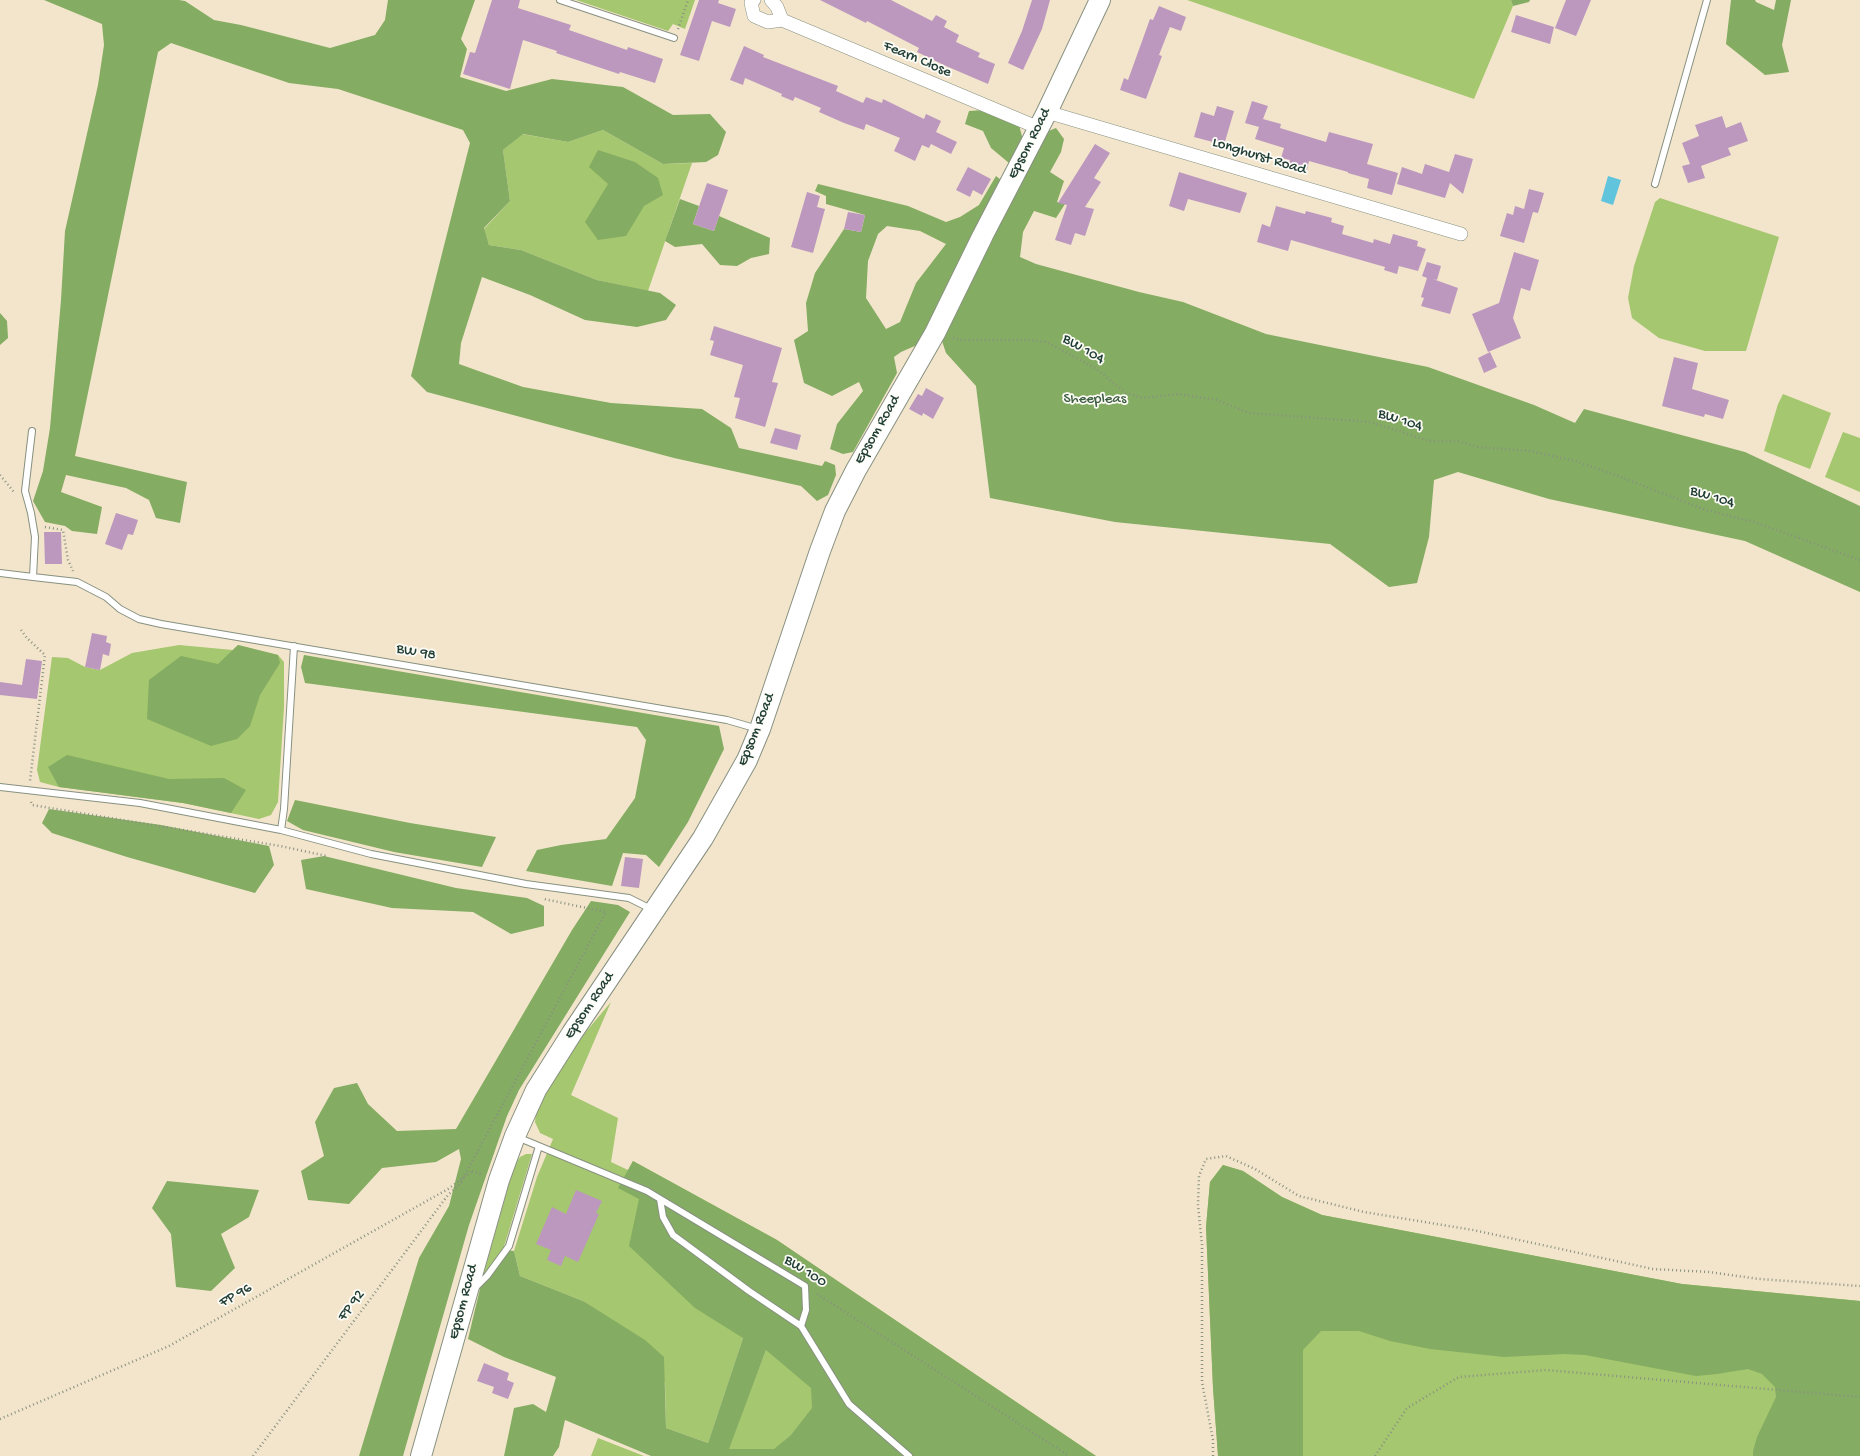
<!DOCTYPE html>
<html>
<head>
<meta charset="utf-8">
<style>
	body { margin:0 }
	canvas { display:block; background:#f2e5cb }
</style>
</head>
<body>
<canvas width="1860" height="1456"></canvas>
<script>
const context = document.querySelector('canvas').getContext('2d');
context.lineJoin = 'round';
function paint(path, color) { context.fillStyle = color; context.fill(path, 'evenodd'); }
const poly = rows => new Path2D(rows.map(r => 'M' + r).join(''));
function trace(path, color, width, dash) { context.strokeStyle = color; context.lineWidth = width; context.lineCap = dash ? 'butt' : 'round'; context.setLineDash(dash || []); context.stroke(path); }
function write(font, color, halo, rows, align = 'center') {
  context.font = font + ' "Gochi Hand",sans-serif'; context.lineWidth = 3.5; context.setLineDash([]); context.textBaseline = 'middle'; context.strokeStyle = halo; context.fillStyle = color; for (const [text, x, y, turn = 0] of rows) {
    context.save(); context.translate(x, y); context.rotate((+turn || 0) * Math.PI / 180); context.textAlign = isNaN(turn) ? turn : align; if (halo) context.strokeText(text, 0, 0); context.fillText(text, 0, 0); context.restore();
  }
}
const green = poly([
	[576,0,695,0,685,29,673,24,668,31],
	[1187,0,1511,0,1513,6,1474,99],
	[603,130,663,164,692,163,648,291,597,280,521,250,489,245,484,229,510,201,503,150,522,134,568,142],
	[1660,198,1779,237,1746,351,1705,351,1659,338,1632,318,1628,298,1634,266,1655,202],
	[1783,394,1831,413,1810,469,1764,451,1778,404],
	[1843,432,1860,438,1860,492,1825,477],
	[179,645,233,650,238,645,278,655,284,662,284,707,278,802,271,815,259,819,183,803,59,787,40,782,37,770,52,657,68,658,85,667,100,670,132,653],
	[611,1002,571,1095,618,1118,611,1162,628,1170,633,1161,777,1240,1096,1456,790,1436,774,1450,728,1449,766,1350,743,1338,708,1443,666,1428,665,1383,583,1301,520,1276,514,1251,537,1177,553,1139,540,1133,535,1122,536,1112,556,1074,579,1040],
	[526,1154,532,1154,503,1250,483,1276,514,1166,520,1157],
	[1223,1165,1243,1171,1282,1197,1322,1215,1682,1284,1860,1301,1860,1456,1218,1456,1213,1388,1206,1227,1210,1182],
	[598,1438,644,1456,591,1456]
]);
const forest = poly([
	[44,0,179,0,185,1,214,20,241,25,330,48,375,35,385,20,388,0,475,0,461,39,467,49,460,77,506,91,552,79,623,87,673,115,710,114,726,132,718,155,706,162,663,164,603,130,568,142,523,134,503,150,510,201,484,228,489,245,521,250,597,280,660,293,676,305,666,320,637,327,585,320,530,295,482,277,461,343,459,364,523,387,611,403,702,409,731,428,739,448,822,466,825,461,835,465,836,475,828,495,817,501,801,486,674,458,427,392,411,376,470,143,463,130,338,89,289,83,171,43,158,52,75,456,187,482,180,523,156,518,149,500,126,488,66,475,61,492,102,507,97,534,72,531,65,526,45,522,33,501,43,471,50,428,61,300,65,231,98,85,104,45,102,24],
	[1511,0,1530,0,1529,2,1513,6],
	[1731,0,1755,0,1756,2,1774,10,1776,0,1791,0,1782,45,1789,72,1765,75,1726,44],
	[984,110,1019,125,1023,140,1009,163,991,148,983,131,965,124,969,111],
	[1056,128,1064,139,1061,152,1050,172,1064,181,1057,202,1065,204,1056,218,1034,211,1023,232,1020,257,1036,264,1139,292,1183,302,1266,334,1428,367,1534,405,1575,423,1584,409,1745,452,1860,506,1860,592,1745,541,1549,499,1458,472,1434,480,1429,537,1417,583,1389,587,1330,544,1115,522,990,498,976,386,946,353,942,341,1046,132],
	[598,150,635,162,658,178,663,195,644,206,626,236,598,240,585,222,608,184,589,167],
	[996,176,1001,180,960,265,917,345,901,352,894,357,897,373,853,452,843,454,830,449,837,424,863,391,859,382,832,396,804,383,794,340,808,331,806,303,815,273,844,229,861,232,865,215,826,204,826,196,815,191,818,184,908,206,946,222,960,217,979,205],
	[887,226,920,231,946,244,916,283,900,322,886,329,866,298,868,261,878,234],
	[680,199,699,206,693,224,714,231,719,216,770,238,769,254,751,258,737,266,720,265,702,244,675,247,665,241],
	[0,313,7,321,8,338,0,345],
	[238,645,278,655,280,663,260,695,250,726,237,739,211,746,147,719,149,680,181,656,218,664],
	[304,655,719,726,724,749,688,822,659,867,646,855,623,853,612,886,526,871,537,850,561,845,606,839,635,798,646,740,637,727,305,683,301,667],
	[67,755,169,779,224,778,246,790,231,813,183,803,59,787,48,767],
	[295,800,410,823,496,837,482,867,394,852,303,830,287,821],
	[49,809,161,825,269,846,274,865,255,893,127,857,52,833,42,823],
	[324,856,456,888,527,898,544,906,544,926,511,934,473,912,392,908,306,889,301,860],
	[591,901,618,905,630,912,519,1090,507,1116,469,1225,403,1456,359,1456,419,1258,449,1206,461,1159,459,1149,436,1162,382,1168,349,1204,308,1200,301,1171,324,1156,315,1122,334,1088,357,1083,368,1104,397,1131,456,1129,572,930],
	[633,1161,777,1240,1096,1456,651,1456,565,1420,559,1447,553,1456,504,1456,514,1408,533,1404,546,1412,556,1377,504,1357,468,1339,483,1276,503,1250,514,1251,520,1276,583,1301,645,1340,664,1357,666,1428,708,1443,743,1338,695,1308,629,1246,639,1199,618,1188],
	[766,1350,811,1388,812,1408,791,1435,774,1449,729,1449],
	[1223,1165,1243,1171,1282,1197,1322,1215,1682,1284,1860,1301,1860,1456,1753,1456,1753,1451,1757,1437,1776,1397,1775,1387,1762,1374,1748,1369,1717,1374,1696,1376,1585,1355,1564,1354,1504,1357,1430,1349,1390,1341,1359,1331,1321,1331,1303,1350,1303,1456,1218,1456,1213,1388,1206,1227,1210,1182],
	[167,1181,259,1190,249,1217,221,1234,235,1268,211,1291,176,1287,171,1234,152,1208]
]);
const water = poly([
	[1608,176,1621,180,1613,205,1601,201]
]);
const building = poly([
	[492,0,520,0,518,8,571,25,569,30,627,50,628,47,663,59,655,83,620,72,619,74,556,53,557,51,523,40,510,89,463,74,470,52,475,53],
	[699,0,719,0,718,3,736,9,730,27,712,21,699,61,680,55],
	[820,0,891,0,932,21,936,15,947,21,944,27,959,35,956,42,980,53,978,57,995,64,988,84,946,66,917,52,919,48,867,21,866,23],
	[1032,0,1050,0,1042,29,1023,70,1008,63,1022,31],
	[1566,0,1591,0,1576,36,1555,28],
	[1159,6,1186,17,1181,31,1170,27,1159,55,1162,56,1146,99,1120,90,1124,78,1128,80,1150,19,1153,20],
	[1516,15,1554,27,1550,44,1511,32],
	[744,46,764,55,763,57,838,86,836,91,863,103,866,97,882,103,883,99,924,119,926,114,941,121,936,132,957,142,951,154,931,144,929,148,922,145,915,161,894,151,900,138,866,124,864,130,844,123,819,112,821,108,795,97,793,101,781,96,782,94,745,78,743,85,730,80],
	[1252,101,1268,106,1263,119,1281,124,1280,128,1326,142,1329,132,1373,144,1367,164,1398,173,1392,195,1367,188,1369,179,1348,173,1348,172,1309,161,1307,170,1288,165,1290,160,1281,158,1284,148,1255,139,1259,127,1245,123],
	[1217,106,1234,111,1224,145,1194,137,1201,112,1214,116],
	[1722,116,1726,128,1741,122,1748,141,1728,148,1731,155,1701,166,1705,178,1688,183,1682,166,1690,164,1682,143,1699,136,1695,125],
	[1095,144,1110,153,1094,178,1101,182,1085,207,1094,209,1085,236,1075,233,1071,245,1055,240,1067,205,1058,203],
	[1455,154,1473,159,1463,194,1450,183,1445,198,1397,184,1402,167,1422,174,1425,164,1449,172],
	[968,167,991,179,982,195,973,190,970,197,956,190],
	[1179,172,1247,193,1240,213,1188,199,1184,211,1169,206],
	[707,183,728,190,714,231,693,224],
	[1529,189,1544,193,1538,213,1533,212,1524,243,1500,236,1507,213,1513,215,1515,206,1524,209],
	[807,192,820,196,817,207,825,209,813,253,791,247],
	[1276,206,1305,214,1306,211,1332,218,1331,222,1344,226,1342,234,1373,243,1374,239,1390,244,1393,234,1418,241,1417,246,1426,249,1418,271,1399,266,1397,274,1384,270,1385,267,1291,240,1288,251,1257,242,1262,224,1270,227],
	[848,212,865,215,861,232,844,229],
	[1514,252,1539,260,1530,291,1521,288,1513,318,1521,338,1488,352,1472,314,1499,303],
	[1427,262,1441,266,1437,280,1433,279,1458,288,1450,314,1421,306,1424,298,1421,297,1427,278,1422,276],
	[714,326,782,348,772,382,778,383,765,427,735,418,740,398,734,397,743,365,710,355,714,341,710,340],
	[1490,352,1497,367,1484,373,1478,358],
	[1674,357,1698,363,1692,389,1729,400,1723,419,1705,414,1704,417,1662,406],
	[926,388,944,398,933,419,923,413,922,416,909,409,918,394,922,396],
	[775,428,801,435,797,450,770,443],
	[116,513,138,520,133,535,128,534,122,550,105,544],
	[44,532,61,532,62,564,45,564],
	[92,633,107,636,106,642,111,644,109,656,103,654,100,670,85,667],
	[26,659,42,661,37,699,0,695,0,682,22,685],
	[625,857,643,859,639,888,621,886],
	[576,1190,602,1201,596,1213,599,1214,578,1262,565,1256,561,1266,547,1260,551,1250,536,1244,552,1207,566,1214],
	[484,1363,509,1373,507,1380,514,1383,508,1399,492,1393,494,1387,477,1381]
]);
const path = poly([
	[678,29,688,0],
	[953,338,961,340,1026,340,1047,342,1095,368,1126,393,1143,398,1178,394,1217,400,1249,413,1370,422,1429,441,1458,441,1477,447,1530,451,1575,461,1613,474,1706,510,1754,522,1860,560],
	[0,475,14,492],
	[45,527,63,530,68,560,73,571],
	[21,630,27,638,45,655,30,781],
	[31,802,32,805,280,846,327,856],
	[472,1171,483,1175],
	[461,1182,606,912,544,899],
	[817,1294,1069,1456],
	[0,1419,169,1346,448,1189,472,1171],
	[253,1456,448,1195,462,1182],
	[1213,1456,1213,1440,1202,1382,1202,1245,1198,1205,1199,1176,1206,1159,1226,1156,1255,1169,1299,1196,1364,1212,1473,1230,1653,1269,1709,1272,1759,1279,1860,1286],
	[1375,1456,1407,1408,1459,1377,1546,1370,1860,1397]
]);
const lane = poly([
	[560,0,674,38],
	[1655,184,1707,0],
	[32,431,25,491,31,513,35,537,33,577,77,582,106,597,120,609,139,619,161,624,727,720,758,729],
	[0,573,33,577],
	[0,787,140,803,281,830,371,854,526,884,629,898,651,909],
	[281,830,284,809,294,646],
	[517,1137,647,1191,805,1286,806,1310,801,1326,849,1404,909,1456],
	[660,1199,663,1217,673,1235,749,1291,801,1326],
	[475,1288,487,1276,509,1246,539,1146]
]);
const street = poly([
	[754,0,751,3,754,16,768,22,782,20,1039,128],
	[771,0,777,7,782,20],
	[1047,112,1461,234]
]);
const primary = poly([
	[421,1456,499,1180,515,1136,536,1090,572,1033,703,838,747,760,760,729,820,551,835,511,856,470,935,333,983,235,1047,112,1100,0]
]);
const streetNames = [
	["Fearn Close",917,60,23],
	["Epsom Road",1030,144,-63],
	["Longhurst Road",1259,157,17],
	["BW 104",1083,350,30],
	["BW 104",1400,421,18],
	["Epsom Road",878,430,-60],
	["BW 104",1712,498,17],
	["BW 98",416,653,10],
	["Epsom Road",757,730,-68],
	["Epsom Road",590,1006,-56],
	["BW 100",805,1272,32],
	["FP 96",236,1296,-29],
	["Epsom Road",464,1302,-75],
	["FP 92",352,1306,-53]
];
const parkNames = [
	["Sheepleas",1095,400]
];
paint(green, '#a5c76f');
paint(forest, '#84ac62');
paint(water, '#60c4dd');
paint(building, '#bd98be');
trace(lane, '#889180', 8);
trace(street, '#889180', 14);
trace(primary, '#889180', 22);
trace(path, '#889180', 2.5, [1, 3]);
trace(lane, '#fff', 6);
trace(street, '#fff', 13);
trace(primary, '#fff', 20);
write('15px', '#1f3d34', '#fdfcf7', streetNames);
write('15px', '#406043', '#fdfcf7', parkNames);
</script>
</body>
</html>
